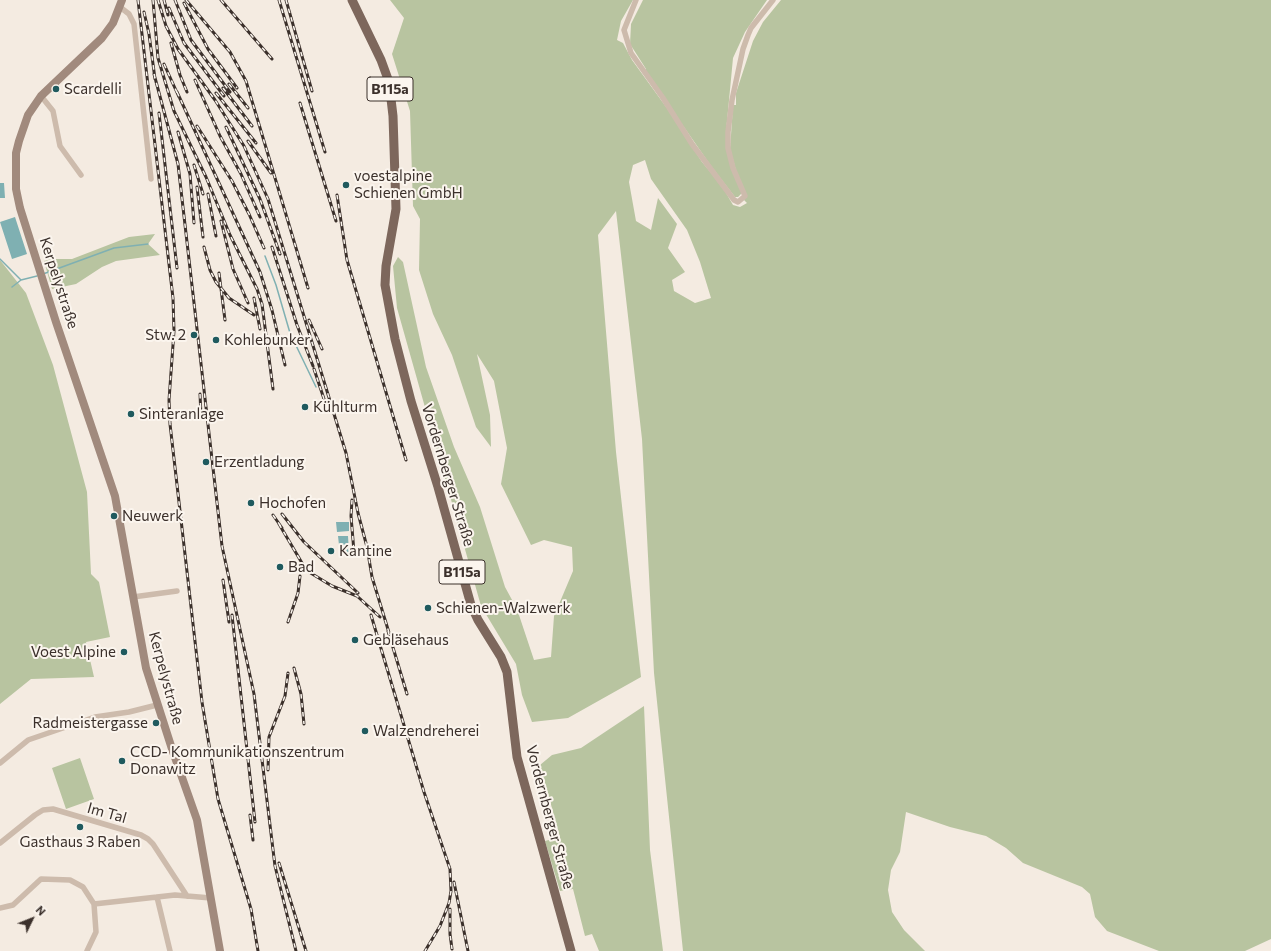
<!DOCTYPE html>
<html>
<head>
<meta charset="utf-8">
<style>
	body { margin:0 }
	#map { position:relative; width:1271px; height:951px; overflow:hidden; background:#f4ebe1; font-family:Commissioner,sans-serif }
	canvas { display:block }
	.north { position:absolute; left:12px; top:899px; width:40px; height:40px; -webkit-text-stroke:3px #fbf5ee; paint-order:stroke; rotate:47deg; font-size:11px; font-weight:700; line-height:16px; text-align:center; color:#3b302b }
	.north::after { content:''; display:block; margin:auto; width:14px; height:18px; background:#3b302b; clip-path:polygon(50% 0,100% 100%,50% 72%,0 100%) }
</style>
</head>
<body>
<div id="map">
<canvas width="1271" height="951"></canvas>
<div class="north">N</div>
</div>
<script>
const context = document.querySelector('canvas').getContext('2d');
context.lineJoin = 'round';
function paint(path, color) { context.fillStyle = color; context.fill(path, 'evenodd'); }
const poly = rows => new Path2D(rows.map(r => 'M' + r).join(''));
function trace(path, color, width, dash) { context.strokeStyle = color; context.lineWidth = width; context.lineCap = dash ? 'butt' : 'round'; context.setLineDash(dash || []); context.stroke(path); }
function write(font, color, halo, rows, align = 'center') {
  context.font = font + ' Commissioner,sans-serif'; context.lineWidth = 4; context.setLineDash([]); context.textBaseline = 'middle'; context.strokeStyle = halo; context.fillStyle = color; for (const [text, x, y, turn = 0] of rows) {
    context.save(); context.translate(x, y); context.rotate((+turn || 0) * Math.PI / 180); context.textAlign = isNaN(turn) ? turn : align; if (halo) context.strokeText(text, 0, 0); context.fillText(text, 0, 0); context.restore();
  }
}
const green = poly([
	[390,0,633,0,621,21,617,40,623,43,632,60,669,111,702,162,722,186,733,205,740,207,747,203,744,200,730,150,733,105,736,105,736,93,753,41,763,22,781,0,1271,0,1271,939,1245,951,1159,951,1107,931,1095,917,1090,894,1082,887,1023,863,1006,848,986,836,950,827,906,812,900,852,891,870,888,890,892,912,904,930,925,951,683,951,654,673,642,439,616,211,598,235,616,452,641,677,568,718,532,722,522,695,516,664,481,606,397,308,393,266,398,257,403,262,426,367,454,447,480,507,505,587,517,609,534,660,551,657,554,616,573,571,572,547,544,540,531,545,501,484,507,448,494,381,477,354,490,415,491,447,476,427,452,355,433,314,419,270,420,219,413,206,410,111,392,54,404,18],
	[645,160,651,179,687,230,700,262,711,298,695,303,674,291,672,280,685,272,668,248,677,224,658,198,651,230,636,221,629,182,633,165],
	[643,0,767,0,745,32,733,58,726,132,741,190,741,194,738,197,735,197,711,166,645,71,646,69,630,44,631,24],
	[155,234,148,244,160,255,116,261,102,267,76,284,52,289,44,261,51,259,72,259,129,237],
	[0,260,26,293,53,365,87,492,91,574,99,582,110,637,86,642,94,677,31,679,0,704],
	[644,706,650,850,663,951,599,951,592,934,585,936,573,889,560,891,545,841,560,837,540,765,552,755,581,748],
	[80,758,94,799,66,809,52,768]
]);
const water = poly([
	[0,183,4,183,5,198,0,198],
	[15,217,27,254,12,259,0,222],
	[336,522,349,522,349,531,337,532],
	[338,536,348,536,349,553,340,554]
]);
const stream = poly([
	[265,256,276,285,290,333,316,387],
	[0,259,21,280,37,276],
	[43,274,114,248,148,244],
	[12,287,21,280]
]);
const minor = poly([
	[636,0,624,30,631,53,663,98,692,144,734,200,738,202,745,196,733,168,728,148,728,132,732,100,743,49,748,35,751,28,773,0],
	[120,7,129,14,134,24,151,179],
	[41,96,53,111,60,146,81,175],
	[133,597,177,591],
	[0,763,28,740,95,717,129,712,157,705],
	[0,843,35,815,43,810,53,809,141,835,148,839,153,844,187,896],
	[157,897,170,951],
	[94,904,175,895,211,898],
	[0,908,13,905,41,879,70,880,83,887,94,904,96,932,87,951]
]);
const secondary = poly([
	[122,0,113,23,102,38,41,96,28,115,19,141,16,153,16,189,20,208,56,322,115,496,146,668,172,749,197,820,220,951]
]);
const primary = poly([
	[352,0,381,60,389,82,393,116,396,209,386,266,385,285,395,339,411,401,438,487,471,605,478,620,501,657,507,672,517,757,571,951]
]);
const rail = poly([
	[138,0,173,298,174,331,169,400,170,424,202,702,218,799,251,909,258,951],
	[153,0,158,58,174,111,206,177,230,235,257,289,262,304,273,389],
	[158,0,166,26,178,49,215,100,244,146,268,199,346,453,358,513,367,547,372,577,390,636],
	[164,0,168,15],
	[175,0,191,40,230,92],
	[186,0,230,52,246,81,308,288],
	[221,0,272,59],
	[279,0,325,152],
	[286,0,312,91],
	[184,3,208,49,237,88],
	[169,8,184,43,224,96],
	[144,12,149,34,155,79],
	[171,43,180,75,187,92],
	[164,64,179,97],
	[154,74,178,164,222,546,254,694,275,866,296,951],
	[195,80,220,136,241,174,260,217],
	[229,84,248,108],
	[223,88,252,126],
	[177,92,260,272,272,310,285,365],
	[216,93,256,143],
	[300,103,336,221],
	[159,113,177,268],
	[197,126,232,181,249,214,264,248],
	[226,127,260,199,280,254],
	[178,132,190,174,194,223],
	[248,141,271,173],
	[194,165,203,194],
	[197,187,203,237],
	[208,194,216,236],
	[337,195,347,260,406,460],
	[221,221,233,269,248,303],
	[204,247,210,270,216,282,229,298,254,315],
	[272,247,297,325,313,366],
	[219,273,225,320],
	[254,298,260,329],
	[309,320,322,349],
	[314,369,324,399],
	[200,394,201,416],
	[352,500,351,516,354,552],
	[282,514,304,542,358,593],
	[273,515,282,528],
	[279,524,302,563,309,572,332,586,357,596,380,617],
	[223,580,229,622],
	[232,615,255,822],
	[371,615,424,792,450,869,451,891,449,903,440,926,425,951],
	[288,622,298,593,300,576],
	[388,631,407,694],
	[294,668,301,694,304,724],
	[268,770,269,737,285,696,288,673],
	[250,815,253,840],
	[279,863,306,951],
	[454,882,468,951],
	[450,909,450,934,452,949]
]);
const markers = [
	[56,89,4,"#1f5a5e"],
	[346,185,4,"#1f5a5e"],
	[194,335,4,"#1f5a5e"],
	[216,340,4,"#1f5a5e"],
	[305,407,4,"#1f5a5e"],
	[131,414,4,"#1f5a5e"],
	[206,462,4,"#1f5a5e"],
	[251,503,4,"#1f5a5e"],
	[114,516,4,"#1f5a5e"],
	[331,551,4,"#1f5a5e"],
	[280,567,4,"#1f5a5e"],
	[428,608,4,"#1f5a5e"],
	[355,640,4,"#1f5a5e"],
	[124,652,4,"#1f5a5e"],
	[156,723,4,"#1f5a5e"],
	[365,731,4,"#1f5a5e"],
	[122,761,4,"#1f5a5e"],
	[80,827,4,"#1f5a5e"]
];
const shields = [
	[390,89,46],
	[462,572,46]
];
const shieldNames = [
	["B115a",390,89],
	["B115a",462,572]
];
const poiNames = [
	["Scardelli",64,89],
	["voestalpine",354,176],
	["Schienen GmbH",354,193],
	["Stw. 2",186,335,"right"],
	["Kohlebunker",224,340],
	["Kühlturm",313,407],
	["Sinteranlage",139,414],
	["Erzentladung",214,462],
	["Hochofen",259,503],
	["Neuwerk",122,516],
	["Kantine",339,551],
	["Bad",288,567],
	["Schienen-Walzwerk",436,608],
	["Gebläsehaus",363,640],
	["Voest Alpine",116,652,"right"],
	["Radmeistergasse",148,723,"right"],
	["Walzendreherei",373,731],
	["CCD- Kommunikationszentrum",130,752],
	["Donawitz",130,769],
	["Gasthaus 3 Raben",80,842,"center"]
];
const streetNames = [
	["Kerpelystraße",59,283,72],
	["Vordernberger Straße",448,475,73],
	["Kerpelystraße",166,678,75],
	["Im Tal",107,813,16],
	["Vordernberger Straße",550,817,75]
];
paint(green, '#b8c4a0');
paint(water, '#7fb0b2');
trace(stream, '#7fb0b2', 1.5);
trace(minor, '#cdbbac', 5.5);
trace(secondary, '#a18a7d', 8);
trace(primary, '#7d675c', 9);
trace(rail, '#3b302b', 3);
trace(rail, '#fbf5ee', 1.5, [4.5]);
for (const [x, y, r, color] of markers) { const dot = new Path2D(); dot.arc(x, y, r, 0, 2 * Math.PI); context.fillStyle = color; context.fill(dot); trace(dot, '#fbf5ee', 1.5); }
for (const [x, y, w] of shields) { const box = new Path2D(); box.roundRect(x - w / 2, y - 12, w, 24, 3); context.fillStyle = '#fbf5ee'; context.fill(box); trace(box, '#3b302b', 1); }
write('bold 14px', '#3b302b', null, shieldNames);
write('15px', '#3b302b', '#fbf5ee', poiNames, 'left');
write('15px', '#3b302b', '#fbf5ee', streetNames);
</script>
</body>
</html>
